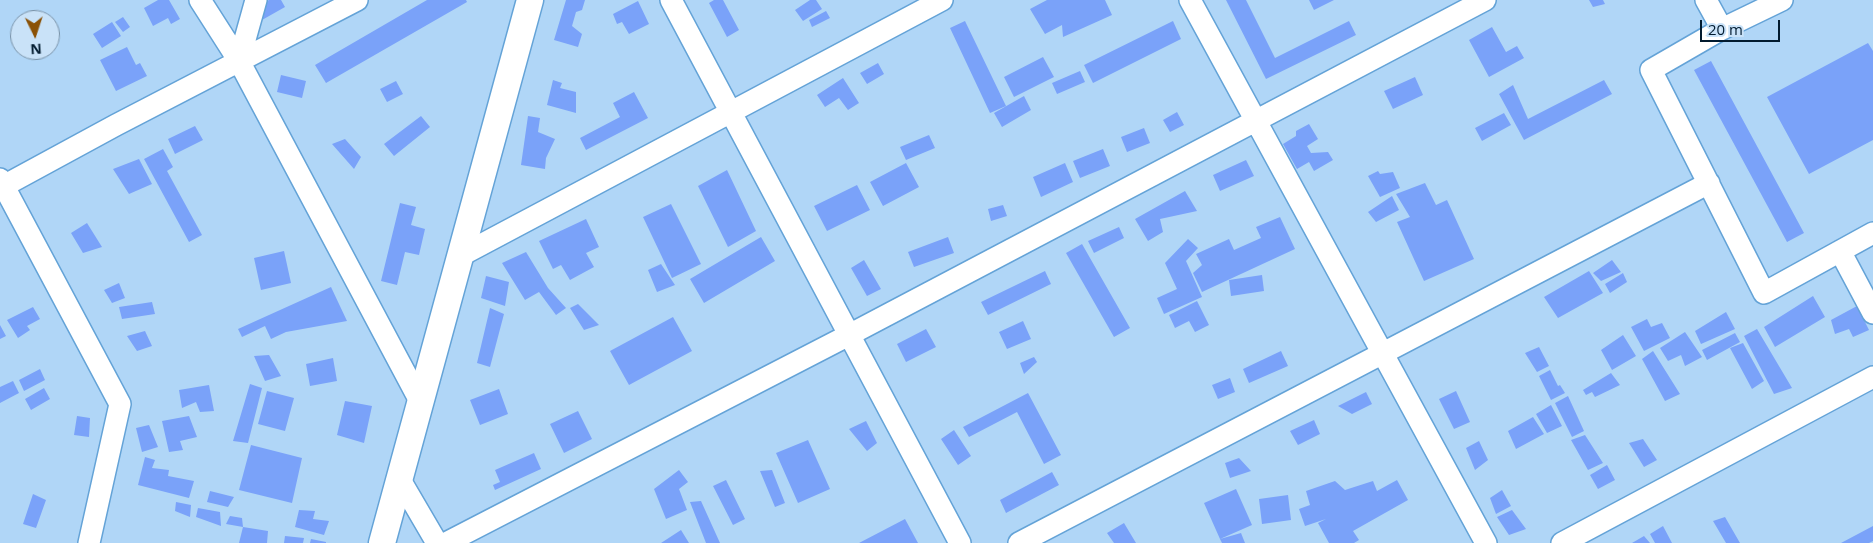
<!DOCTYPE html>
<html>
<head>
<meta charset="utf-8">
<style>
	body { margin:0 }
	#map { position:relative; width:1873px; height:543px; overflow:hidden; background:#b0d6f7; font-family:"Open Sans",sans-serif }
	canvas { display:block }
	.north { position:absolute; left:10px; top:10px; width:50px; height:50px; box-sizing:border-box; background:#c9e2f8; border:1px solid #7992a8; border-radius:50%; rotate:176deg; font-size:14px; font-weight:700; line-height:20px; text-align:center; color:#021b2f }
	.north::after { content:''; display:block; margin:auto; width:18px; height:22px; background:#8a5106; clip-path:polygon(50% 0,100% 100%,50% 72%,0 100%) }
	.scale { position:absolute; left:1700px; top:20px; width:80px; height:22px; box-sizing:border-box; border:2px solid #021b2f; border-top:0; padding-left:6px; font-size:15px; line-height:18px; white-space:nowrap; color:#021b2f; -webkit-text-stroke:4px #c9e2f8; paint-order:stroke }
</style>
</head>
<body>
<div id="map">
<canvas width="1873" height="543"></canvas>
<div class="north">N</div>
<div class="scale">20 m</div>
</div>
<script>
const context = document.querySelector('canvas').getContext('2d');
context.lineJoin = 'round';
function paint(path, color) { context.fillStyle = color; context.fill(path, 'evenodd'); }
const poly = rows => new Path2D(rows.map(r => 'M' + r).join(''));
function trace(path, color, width, dash) { context.strokeStyle = color; context.lineWidth = width; context.lineCap = dash ? 'butt' : 'round'; context.setLineDash(dash || []); context.stroke(path); }
const building = poly([
	[158,0,169,0,180,19,171,24,168,18,153,26,144,8],
	[269,0,281,0,285,7,262,20,255,8],
	[427,0,466,0,467,2,326,83,315,65],
	[566,0,585,0,582,10,576,12,572,26,582,34,578,47,554,40],
	[714,0,723,0,739,30,727,37,709,3],
	[810,0,816,0,822,9,803,21,795,10],
	[1047,0,1105,0,1112,15,1063,37,1062,25,1045,34,1030,9],
	[1226,0,1246,0,1275,58,1349,21,1356,35,1266,79],
	[1309,0,1334,0,1314,10],
	[1589,0,1603,0,1605,4,1593,7],
	[638,1,649,24,629,34,622,22,617,24,613,14],
	[826,11,830,18,812,27,809,20],
	[123,17,130,27,123,32,115,22],
	[965,21,1006,106,990,113,950,28],
	[1173,21,1181,39,1093,83,1084,65],
	[112,22,121,36,102,48,93,34],
	[1492,27,1506,52,1517,46,1524,58,1489,77,1469,40],
	[1868,43,1873,51,1873,140,1809,174,1767,97],
	[127,47,136,65,140,63,147,76,116,91,100,60],
	[1043,57,1054,77,1014,97,1004,77],
	[1711,61,1804,233,1787,242,1694,70],
	[878,63,884,74,867,84,860,73],
	[1080,71,1085,82,1057,94,1052,83],
	[281,75,306,81,302,98,277,92],
	[1415,77,1423,95,1393,109,1384,91],
	[843,78,859,103,848,110,839,98,825,107,817,95],
	[553,80,562,83,560,88,576,92,576,113,547,105],
	[1604,80,1612,94,1524,140,1499,94,1513,85,1528,119],
	[396,81,403,94,387,102,380,89],
	[634,92,648,118,586,150,580,138,620,117,613,103],
	[1024,96,1031,110,1002,127,994,113],
	[1177,112,1184,125,1170,132,1163,120],
	[1504,113,1511,125,1482,141,1475,128],
	[421,116,430,127,394,156,384,144],
	[528,116,540,118,538,132,555,139,546,158,545,169,521,165],
	[1309,124,1318,139,1307,146,1311,153,1328,152,1333,160,1314,171,1309,162,1297,169,1283,144,1296,136,1296,131],
	[195,126,203,140,175,154,168,139],
	[1144,128,1150,143,1127,152,1121,137],
	[929,135,935,148,906,160,900,147],
	[345,139,361,157,354,169,332,144],
	[163,149,173,167,167,171,202,235,189,242,144,159],
	[1103,149,1110,166,1080,178,1073,161],
	[139,159,152,184,129,194,113,169],
	[1246,160,1254,176,1220,191,1213,175],
	[906,163,919,187,883,206,870,182],
	[1065,163,1073,182,1041,197,1033,177],
	[727,170,756,231,728,247,698,186],
	[1378,171,1380,174,1393,172,1400,188,1380,197,1368,176],
	[1425,183,1436,205,1447,200,1474,259,1424,281,1397,222,1410,217,1396,194],
	[857,185,870,210,827,231,814,206],
	[1185,191,1197,211,1160,219,1163,232,1148,241,1135,219],
	[1392,196,1399,210,1376,222,1368,212],
	[400,203,416,207,411,225,425,229,419,255,405,252,397,285,381,281],
	[671,204,701,264,672,278,643,217],
	[1003,205,1007,216,991,221,988,209],
	[1280,217,1295,249,1202,292,1193,273,1202,265,1196,254,1229,239,1234,250,1261,238,1256,227],
	[586,219,599,247,586,253,594,267,570,280,561,265,553,269,539,241],
	[87,223,102,247,83,253,71,233],
	[1119,227,1124,238,1094,253,1088,241],
	[761,237,775,261,704,303,690,279],
	[948,237,954,253,914,267,908,252],
	[1188,239,1198,248,1186,261,1202,297,1164,314,1157,298,1177,289,1165,263],
	[1082,244,1130,328,1114,337,1066,253],
	[284,251,291,283,261,290,254,258],
	[526,252,548,288,566,308,556,315,539,292,525,300,502,263],
	[864,260,881,289,867,296,851,268],
	[1612,260,1621,272,1601,281,1593,273],
	[661,264,675,285,657,292,648,270],
	[1045,271,1051,284,988,315,981,302],
	[1589,271,1603,293,1558,318,1544,297],
	[1623,273,1627,282,1610,293,1605,284],
	[1262,275,1264,291,1231,296,1229,280],
	[486,276,509,282,505,306,481,298],
	[119,283,125,298,112,303,104,290],
	[331,287,347,321,286,332,271,339,265,326,242,337,238,329],
	[1813,296,1825,317,1775,347,1764,327],
	[1197,301,1209,325,1195,332,1189,321,1175,328,1169,315],
	[152,302,155,314,122,319,119,307],
	[578,304,599,325,584,330,570,308],
	[1857,306,1869,330,1853,337,1849,329,1835,334,1831,320],
	[33,307,40,319,27,326,30,330,18,338,7,320],
	[490,308,504,314,490,367,477,363],
	[1726,312,1735,329,1701,344,1695,331],
	[673,317,692,351,629,385,610,351],
	[1647,319,1651,327,1662,323,1670,338,1644,351,1631,327],
	[1023,321,1031,339,1007,349,999,332],
	[0,325,6,336,0,339],
	[926,329,936,347,906,362,897,344],
	[1757,329,1792,388,1774,394,1744,336],
	[145,331,152,346,137,351,127,336],
	[1685,332,1702,357,1685,366,1681,355,1668,361,1660,348],
	[1735,333,1740,342,1707,360,1702,350],
	[1623,335,1636,356,1612,370,1601,350],
	[1743,343,1764,381,1752,389,1730,348],
	[1539,347,1549,366,1537,372,1525,353],
	[1281,351,1288,366,1249,383,1243,369],
	[1653,351,1680,394,1665,401,1642,359],
	[269,355,281,376,265,381,254,356],
	[1034,357,1037,362,1024,374,1020,363],
	[333,358,337,381,310,386,306,364],
	[40,369,45,380,24,391,19,380],
	[1550,370,1558,386,1560,385,1565,393,1551,400,1539,376],
	[1611,373,1620,385,1595,397,1592,392,1586,395,1583,390],
	[1230,378,1235,392,1218,399,1212,385],
	[13,381,19,393,0,403,0,387],
	[250,384,262,388,248,443,233,441],
	[209,385,214,411,200,412,196,402,182,408,179,390],
	[44,388,50,399,31,410,25,399],
	[499,389,508,414,480,425,470,400],
	[267,391,294,398,285,431,258,424],
	[1456,391,1470,422,1454,429,1439,399],
	[1366,392,1372,404,1352,414,1338,406],
	[1028,393,1061,455,1044,464,1017,412,969,437,963,427],
	[1568,396,1584,431,1572,437,1555,403],
	[345,401,372,406,364,443,337,435],
	[1551,405,1562,426,1547,433,1536,414],
	[578,411,592,439,564,453,550,424],
	[77,416,90,418,89,437,74,435],
	[189,416,197,437,180,441,183,450,169,452,162,421],
	[1533,417,1544,434,1516,449,1508,431],
	[1314,420,1320,434,1298,445,1290,431],
	[866,421,877,443,867,451,849,429],
	[149,425,158,447,142,452,136,428],
	[954,430,971,456,958,465,941,439],
	[1585,435,1603,463,1588,470,1571,440],
	[1643,439,1657,460,1644,467,1629,443],
	[808,440,830,489,798,503,776,453],
	[1479,441,1488,460,1475,470,1466,448],
	[251,445,302,458,292,503,239,490],
	[534,453,541,469,495,490,493,485,500,482,495,470],
	[145,457,155,460,152,468,169,470,168,476,194,481,189,498,138,485],
	[1239,458,1251,471,1230,478,1225,463],
	[1607,465,1615,480,1598,489,1590,475],
	[679,470,688,482,679,489,687,510,666,519,654,489],
	[772,470,785,503,775,507,760,471],
	[1052,472,1059,485,1006,513,1000,500],
	[726,480,745,519,733,525,713,486],
	[1397,480,1408,500,1353,531,1359,540,1354,543,1329,543,1318,523,1326,519,1305,526,1299,509,1310,505,1306,491,1335,481,1345,490,1373,481,1377,491],
	[1236,489,1252,525,1220,539,1204,503],
	[1502,490,1511,506,1496,514,1490,498],
	[210,491,234,497,228,507,207,502],
	[33,494,46,500,36,528,23,524],
	[1288,495,1291,520,1262,524,1259,499],
	[701,501,720,543,706,543,690,502],
	[176,502,191,505,190,517,175,511],
	[198,508,220,512,221,526,196,517],
	[299,510,315,511,313,519,329,521,324,535,295,527],
	[1512,510,1526,529,1509,535,1497,517],
	[230,516,242,518,243,527,226,524],
	[1725,517,1740,543,1726,543,1713,521],
	[905,519,918,543,859,543],
	[1124,523,1136,543,1114,543,1107,533],
	[1663,526,1672,543,1655,543,1650,534],
	[1873,526,1873,541,1869,543,1841,543],
	[243,527,268,531,267,543,239,543],
	[681,530,689,543,661,543],
	[1241,533,1245,543,1222,543,1220,539],
	[285,536,304,538,303,543,284,543],
	[1644,536,1650,543,1632,543],
	[311,539,326,542,326,543,310,543]
]);
const minor = poly([
	[200,0,239,61,420,401],
	[671,0,960,543],
	[1190,0,1486,543],
	[1706,0,1722,29],
	[1782,0,1722,29,1651,70,1764,293,1873,233],
	[239,61,256,0],
	[0,179,120,404,89,543],
	[0,188,116,125,357,0],
	[1840,251,1873,313],
	[460,256,942,0],
	[399,478,437,543],
	[446,543,849,335,1485,0],
	[1019,543,1709,183],
	[1562,543,1873,377]
]);
const tertiary = poly([
	[382,543,530,0]
]);
paint(building, '#7aa2f9');
trace(minor, '#64a3d7', 24);
trace(tertiary, '#64a3d7', 29);
trace(minor, '#fff', 21);
trace(tertiary, '#fff', 26);
</script>
</body>
</html>
